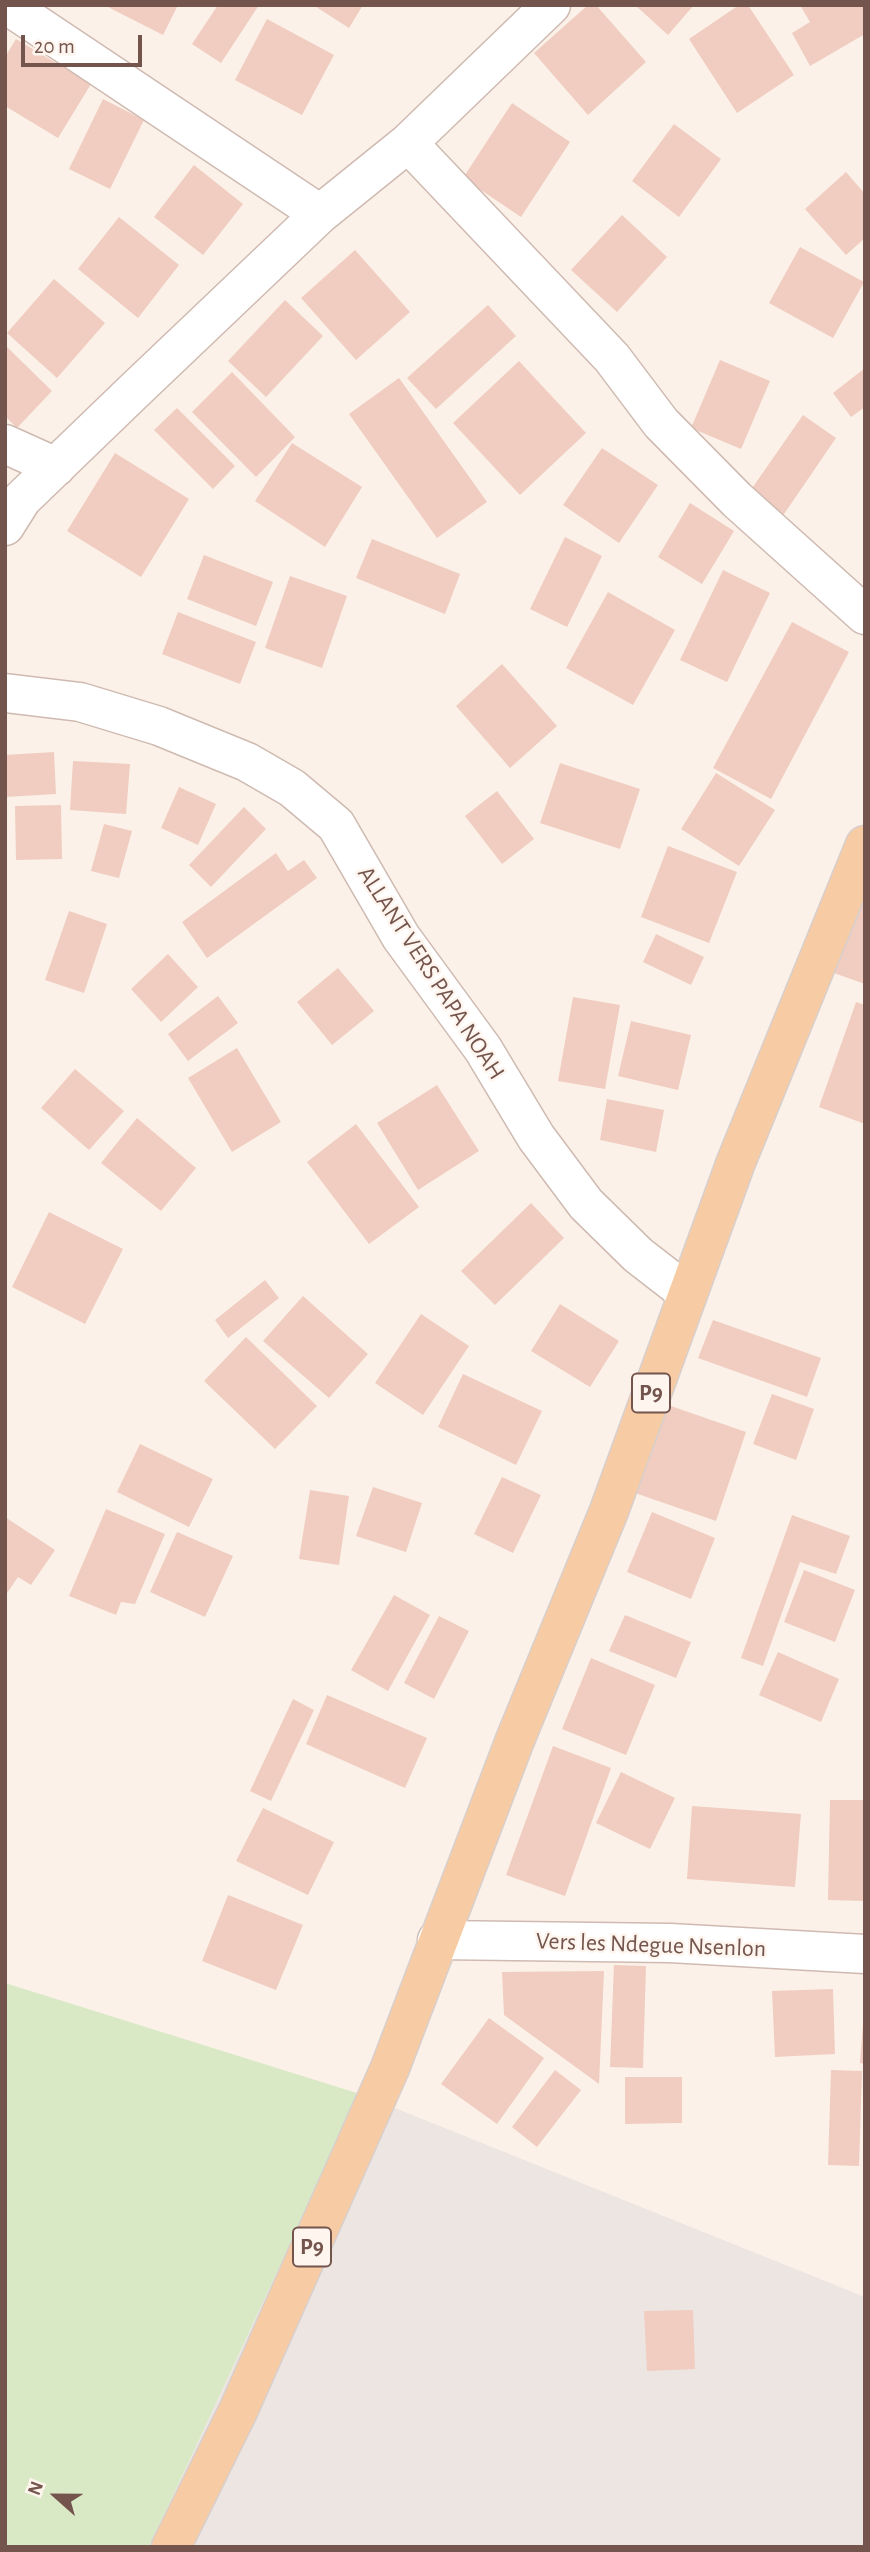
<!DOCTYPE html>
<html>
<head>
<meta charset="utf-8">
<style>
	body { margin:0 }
	#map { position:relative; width:870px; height:2552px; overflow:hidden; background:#fbf1e8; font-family:"Alegreya Sans",sans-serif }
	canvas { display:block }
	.frame { position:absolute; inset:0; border:7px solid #74554d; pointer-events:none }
	.north { position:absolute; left:21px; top:2461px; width:70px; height:70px; -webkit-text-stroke:5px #fef5ee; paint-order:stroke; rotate:291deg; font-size:19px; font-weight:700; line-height:28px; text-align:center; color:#74554d }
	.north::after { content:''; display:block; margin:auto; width:24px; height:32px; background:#74554d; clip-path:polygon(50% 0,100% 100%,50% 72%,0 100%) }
	.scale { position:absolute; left:21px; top:35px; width:121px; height:32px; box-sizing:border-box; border:4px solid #74554d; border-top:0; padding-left:9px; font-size:21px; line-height:24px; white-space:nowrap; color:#74554d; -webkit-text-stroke:5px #fef5ee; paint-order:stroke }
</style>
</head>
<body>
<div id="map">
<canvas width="870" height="2552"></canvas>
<div class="frame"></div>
<div class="north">N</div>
<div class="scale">20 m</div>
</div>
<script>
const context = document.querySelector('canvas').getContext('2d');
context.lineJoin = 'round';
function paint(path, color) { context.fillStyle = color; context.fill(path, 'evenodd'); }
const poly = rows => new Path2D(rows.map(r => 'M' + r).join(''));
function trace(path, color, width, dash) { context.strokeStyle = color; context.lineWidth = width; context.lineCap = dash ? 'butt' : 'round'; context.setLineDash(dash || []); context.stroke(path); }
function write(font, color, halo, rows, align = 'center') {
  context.font = font + ' "Alegreya Sans",sans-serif'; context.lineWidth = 5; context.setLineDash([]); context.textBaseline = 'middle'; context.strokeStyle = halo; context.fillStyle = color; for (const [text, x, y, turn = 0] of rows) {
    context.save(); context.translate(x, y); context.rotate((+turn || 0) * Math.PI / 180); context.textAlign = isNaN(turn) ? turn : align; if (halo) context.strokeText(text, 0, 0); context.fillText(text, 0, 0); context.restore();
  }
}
const industrial = poly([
	[360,2094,865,2297,865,2547,149,2547]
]);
const green = poly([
	[5,1983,360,2094,149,2547,5,2547]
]);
const building = poly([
	[104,5,178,5,163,35],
	[218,5,259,5,221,63,192,44],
	[313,5,363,5,349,28],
	[588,5,596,5,646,62,588,115,534,53],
	[635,5,694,5,668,35],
	[739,5,748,5,794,75,737,113,689,39],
	[800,5,865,5,865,34,810,66,792,33,810,22],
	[267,19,334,55,302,115,235,80],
	[16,39,91,84,58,138,5,106,5,57],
	[103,99,144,120,110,189,69,169],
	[512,103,570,142,521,217,463,178],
	[674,124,721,159,679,217,632,181],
	[194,165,243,204,203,255,154,217],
	[846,172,865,194,865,238,846,255,805,209],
	[622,215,667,257,617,312,571,270],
	[119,217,179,265,138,318,78,269],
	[800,247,864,282,833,338,769,303],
	[355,250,410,312,356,360,301,298],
	[54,279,105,323,57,378,7,333],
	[285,300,323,336,266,397,228,361],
	[488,305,516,336,436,409,407,378],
	[5,345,52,391,17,428,5,416],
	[720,360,770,381,741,449,691,428],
	[519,361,586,433,520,495,453,423],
	[865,368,865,407,851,417,833,393],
	[232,372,295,437,256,477,192,412],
	[399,378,487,502,437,538,349,414],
	[177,408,235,466,213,489,154,430],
	[803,415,836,438,782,517,748,494],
	[292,443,362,487,325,547,255,501],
	[602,448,658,485,619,543,563,505],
	[115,453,189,499,141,577,67,531],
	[690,503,734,531,702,584,658,557],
	[565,537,602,556,567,627,530,609],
	[372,539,460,574,445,614,356,578],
	[204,555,273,582,256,626,187,599],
	[723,570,770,593,727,682,680,660],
	[290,576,347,596,322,668,265,648],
	[608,592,675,630,633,705,566,668],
	[178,612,256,642,240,684,162,654],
	[792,622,849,652,771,799,713,768],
	[502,664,557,726,510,768,456,706],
	[54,752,56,794,5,797,5,755],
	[73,761,130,764,126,814,70,810],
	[560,763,640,789,620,849,540,823],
	[716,773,775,810,739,866,681,829],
	[179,787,216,804,198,845,161,828],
	[497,791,534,839,502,864,465,816],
	[61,805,62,859,16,860,15,806],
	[244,807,266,829,211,887,189,865],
	[104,824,132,831,119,878,91,871],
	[668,846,737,872,709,943,641,917],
	[276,853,288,871,304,860,317,878,207,958,182,922],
	[865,877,865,984,831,972],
	[69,911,107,924,84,993,45,980],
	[656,934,704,957,691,985,643,962],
	[168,954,198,987,161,1022,131,989],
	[338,968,374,1011,332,1045,297,1002],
	[218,996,238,1023,188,1061,168,1034],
	[573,997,620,1005,605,1089,558,1081],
	[856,1002,865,1005,865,1124,819,1107],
	[631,1021,691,1035,678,1090,618,1076],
	[237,1048,281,1122,232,1152,188,1078],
	[75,1069,124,1111,89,1150,41,1108],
	[437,1085,479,1151,418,1190,377,1123],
	[607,1099,664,1110,656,1152,600,1140],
	[137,1118,196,1168,161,1211,101,1163],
	[356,1124,419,1207,369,1244,307,1162],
	[531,1203,564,1238,495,1305,461,1271],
	[49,1212,123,1249,85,1324,12,1287],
	[265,1280,279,1298,228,1338,215,1320],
	[303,1296,368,1354,329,1398,263,1341],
	[560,1304,619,1341,590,1387,531,1351],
	[421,1314,469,1346,423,1415,375,1383],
	[713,1320,821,1358,807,1397,698,1358],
	[246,1337,317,1406,275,1449,204,1381],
	[463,1374,542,1411,516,1465,438,1427],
	[772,1394,814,1409,796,1460,753,1444],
	[665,1404,746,1432,716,1521,635,1493],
	[140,1444,213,1479,189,1527,117,1492],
	[502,1477,541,1495,513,1553,474,1534],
	[373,1487,422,1503,406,1552,356,1536],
	[310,1490,349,1496,339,1565,299,1559],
	[106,1509,165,1534,135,1604,121,1602,116,1615,69,1596],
	[652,1512,715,1538,691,1599,627,1572],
	[792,1515,850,1536,836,1574,800,1562,763,1666,741,1658],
	[5,1517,55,1550,31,1585,18,1577,5,1596],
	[177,1532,233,1556,205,1617,150,1592],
	[804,1570,855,1590,835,1642,784,1622],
	[394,1595,430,1615,388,1691,351,1670],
	[625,1615,691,1642,676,1678,609,1651],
	[439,1616,469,1631,434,1699,404,1683],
	[778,1652,839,1679,821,1722,759,1695],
	[591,1658,655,1685,626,1755,562,1729],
	[327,1695,427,1738,405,1788,306,1744],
	[293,1699,314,1710,271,1801,250,1791],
	[553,1746,611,1768,565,1896,506,1875],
	[621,1772,675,1798,650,1849,596,1823],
	[830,1800,865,1800,865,1901,828,1900],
	[692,1806,801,1814,795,1887,687,1879],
	[263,1808,334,1842,308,1895,236,1861],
	[228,1895,303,1925,276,1990,202,1961],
	[614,1965,646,1966,643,2068,610,2067],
	[604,1971,599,2084,504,2015,502,1972],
	[833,1989,835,2054,775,2057,772,1991],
	[489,2018,544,2058,497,2124,441,2084],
	[863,2024,865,2024,865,2064,860,2063],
	[555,2070,581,2090,537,2147,512,2127],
	[831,2070,862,2071,859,2166,828,2165],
	[625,2077,682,2077,682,2123,625,2124],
	[693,2310,695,2369,647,2371,644,2311]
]);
const street = poly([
	[7,5,320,214],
	[408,143,612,358,661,423,737,500,865,615],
	[5,444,56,467],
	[5,526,22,499,133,392,320,214,408,143,551,5],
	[5,693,80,702,159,726,247,762,292,788,336,825,401,937,483,1049,536,1137,586,1204,638,1255,687,1293],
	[437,1940,670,1943,865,1954]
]);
const primary = poly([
	[171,2547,238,2411,390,2068,515,1740,609,1511,736,1162,865,845]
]);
const shields = [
	[651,1393,38],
	[312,2247,38]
];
const shieldNames = [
	["P9",651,1393],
	["P9",312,2247]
];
const streetNames = [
	["ALLANT VERS PAPA NOAH",431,973,57],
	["Vers les Ndegue Nsenlon",651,1945,2]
];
paint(industrial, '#ece5e1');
paint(green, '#d9e9c6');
paint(building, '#f0cdc0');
trace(street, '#cfbab1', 41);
trace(primary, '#d8cfcd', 41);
trace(street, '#fff', 38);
trace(primary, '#f7cca4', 38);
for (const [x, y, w] of shields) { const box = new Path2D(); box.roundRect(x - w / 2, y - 19.5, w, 39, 5); context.fillStyle = '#fef5ee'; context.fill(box); trace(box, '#74554d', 2); }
write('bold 23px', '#74554d', null, shieldNames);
write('24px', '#74554d', '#fef5ee', streetNames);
</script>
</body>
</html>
